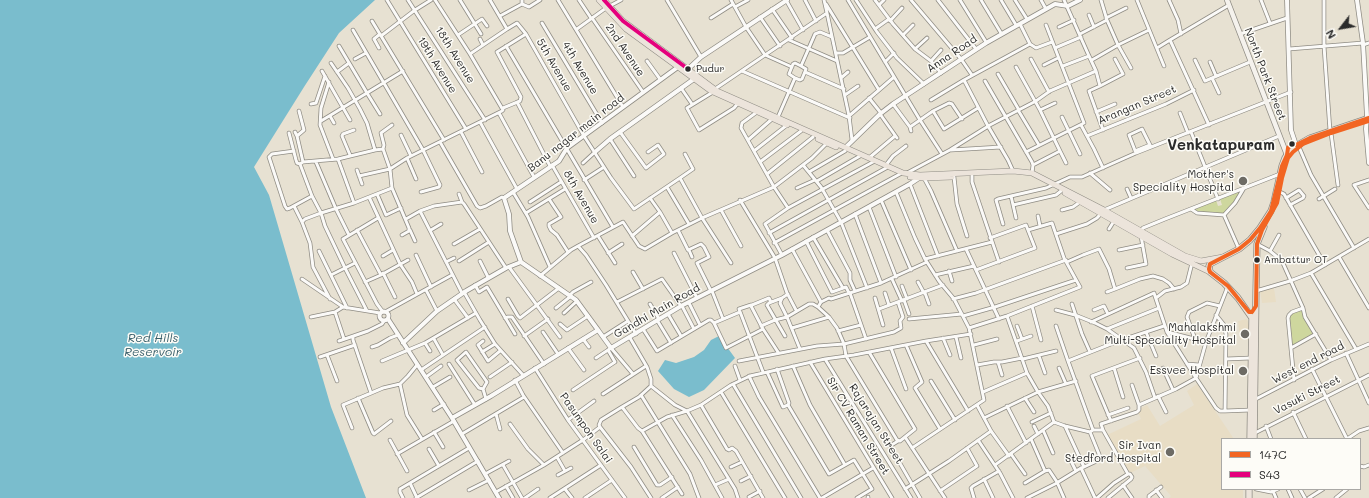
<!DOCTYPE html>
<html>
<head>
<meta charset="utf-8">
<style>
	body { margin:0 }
	#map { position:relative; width:1369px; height:498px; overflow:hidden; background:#e7e1d2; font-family:Mali,sans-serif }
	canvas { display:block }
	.legend { position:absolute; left:1221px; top:438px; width:140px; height:52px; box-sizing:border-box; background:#fdfcf7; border:1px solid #a9a8a5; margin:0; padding:5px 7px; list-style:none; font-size:12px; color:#2b2b2b }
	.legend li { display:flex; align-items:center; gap:8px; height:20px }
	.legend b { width:20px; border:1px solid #a9a8a5 }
	.north { position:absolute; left:1321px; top:8px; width:40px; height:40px; -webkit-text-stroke:3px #fdfcf7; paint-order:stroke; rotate:239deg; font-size:11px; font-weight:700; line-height:16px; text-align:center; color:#2b2b2b }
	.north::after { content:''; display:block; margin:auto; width:14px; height:18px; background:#2b2b2b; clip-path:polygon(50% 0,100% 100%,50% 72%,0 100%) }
</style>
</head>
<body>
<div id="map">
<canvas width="1369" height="498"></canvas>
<ul class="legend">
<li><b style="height:5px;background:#f26522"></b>147C</li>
<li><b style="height:5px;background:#e5007d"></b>S43</li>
</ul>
<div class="north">N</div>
</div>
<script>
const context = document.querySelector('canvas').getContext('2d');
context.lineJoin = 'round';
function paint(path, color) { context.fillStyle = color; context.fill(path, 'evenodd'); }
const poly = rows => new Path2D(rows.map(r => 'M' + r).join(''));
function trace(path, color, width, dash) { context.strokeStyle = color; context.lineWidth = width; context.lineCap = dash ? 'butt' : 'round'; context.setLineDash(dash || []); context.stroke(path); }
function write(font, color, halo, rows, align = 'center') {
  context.font = font + ' Mali,sans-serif'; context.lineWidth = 3; context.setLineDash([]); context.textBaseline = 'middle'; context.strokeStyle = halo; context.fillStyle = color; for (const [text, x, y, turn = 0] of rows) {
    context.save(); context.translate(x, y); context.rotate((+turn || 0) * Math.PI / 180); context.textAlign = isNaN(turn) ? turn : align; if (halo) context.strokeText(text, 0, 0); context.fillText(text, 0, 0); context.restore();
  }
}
const built = poly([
	[1274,288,1276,302,1262,303,1260,291],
	[1247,319,1250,328,1250,340,1240,339,1238,321],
	[1197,384,1234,439,1222,439,1222,489,1243,489,1243,498,1169,498,1171,496,1145,466,1130,473,1107,435,1141,419,1137,410,1147,405,1160,426,1194,405,1187,391]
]);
const green = poly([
	[1241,190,1239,196,1225,214,1196,213,1193,209,1216,200,1218,206,1222,205,1220,199],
	[1302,309,1315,334,1292,347,1288,319,1292,312]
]);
const water = poly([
	[0,0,375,0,339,33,304,87,254,167,269,195,331,407,366,498,0,498],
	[719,336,735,358,704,390,689,397,674,389,658,371,665,360,676,363,694,357,704,350,711,340]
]);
const minor = poly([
	[387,0,466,129],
	[408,0,485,120],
	[435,0,470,54],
	[460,0,481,34],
	[522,0,522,4,529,7,540,0],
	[558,0,623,107],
	[579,0,591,18],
	[667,0,701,57],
	[731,0,746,27,765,55,792,67],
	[786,0,803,30],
	[805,0,816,21],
	[824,0,827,13],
	[848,0,920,120,942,154],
	[856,0,877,32,897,58,924,84],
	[875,0,893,24,915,49,931,61,941,73],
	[911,0,961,59,972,75],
	[938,0,976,49],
	[960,0,986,42],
	[981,0,1001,33],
	[1001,0,1016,25],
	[1015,0,1027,19],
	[1041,0,1046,9],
	[1101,0,1107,20,1118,45,1131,68],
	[1137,0,1164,66],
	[1169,0,1178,20,1181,34],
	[1261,0,1270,23],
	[1324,0,1324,46,1330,131],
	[826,4,879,90],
	[879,5,884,0],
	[735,7,748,0],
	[772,9,792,38],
	[1089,15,1094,27],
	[500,16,522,4],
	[760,17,780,46],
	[592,18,643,92],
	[711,18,733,4],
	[1106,18,1126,8],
	[372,21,444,140],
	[890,21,902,8],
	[542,23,602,123],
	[1020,24,1030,44,1036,48,1052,42],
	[1059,27,1074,20],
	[507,29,517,23,526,34,584,136,611,178,634,209,680,178,702,218,731,263],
	[577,29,606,8,621,0],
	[875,29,889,19],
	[353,30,423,150,440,185,439,187,421,192],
	[1080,34,1107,20],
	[1240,34,1287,18],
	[458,35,482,19,487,26],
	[903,35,913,25],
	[381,36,415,10,431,0],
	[480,39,483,45],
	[789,40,837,61],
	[1170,40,1229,5],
	[1363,45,1369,43],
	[339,46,367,93,380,114],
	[506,46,613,227],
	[379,48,374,39,380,34],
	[1055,48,1081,37],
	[1157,48,1170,40,1209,125],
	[915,49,927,38],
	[1289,49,1363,43],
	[836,53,843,53,870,37],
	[1089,56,1096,71,1100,86,1089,91,1103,130],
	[355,59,366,53],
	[1031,59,1049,92],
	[1092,60,1118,45,1149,30],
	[1195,60,1205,81,1250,62],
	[647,61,660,79],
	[931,61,941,50],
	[885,62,894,53],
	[1210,62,1216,76],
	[331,63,348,88,360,109,367,123,375,150],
	[1044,65,1058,58],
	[1063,66,1089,56,1064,0],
	[1016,67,1040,110,1060,151,1033,165],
	[322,71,350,120],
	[742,71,850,118],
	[337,72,349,63],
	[805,72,844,89],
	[998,74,1019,110],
	[795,78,800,80,802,79,806,69,801,66],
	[841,78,848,72],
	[1212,78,1219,93],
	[964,80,988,126,1008,160,1013,171],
	[985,81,1032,162,1033,165,1032,173],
	[329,82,321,108,320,125,333,159],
	[1100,86,1123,74,1115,59],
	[681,88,692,104],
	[715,89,827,13,849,116,852,140],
	[713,92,687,108,699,130,734,108,739,102],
	[845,95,858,86],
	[869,98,881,113],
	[931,100,964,80,1030,44],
	[517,102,550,166],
	[311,104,316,103,325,76],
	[893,104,910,127,911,131],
	[503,108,520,101,521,97,497,52,526,34],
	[1018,110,1039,145],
	[1040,110,1055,103],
	[933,111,944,129,978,108],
	[757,112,742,123,741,128,774,187,788,208],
	[1096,112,1115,104],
	[499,113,534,177],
	[1180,113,1188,133],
	[880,114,897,138],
	[330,116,334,123],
	[849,116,894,77],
	[778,117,795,78,789,74,793,64,795,63,801,66,815,34,820,32,832,37],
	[1062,117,1080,154],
	[321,121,403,71],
	[480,122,517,189],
	[1081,125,1094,149,1103,168],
	[910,127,933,111,949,103,952,104,962,119],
	[295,132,297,136,303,162,338,159,375,150,383,149],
	[461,132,482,172],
	[620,132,646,168,664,154,658,145,648,152],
	[1191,132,1218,199],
	[289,133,296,160,297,163,300,164],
	[1331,133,1338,185],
	[401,135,411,156],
	[297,136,304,130,299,111],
	[1087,136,1166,104,1194,90],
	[610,139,634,176],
	[748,140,772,119],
	[440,142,477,206,480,208,486,206,502,197,504,198],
	[1299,147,1311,175,1354,248],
	[951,150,1001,147],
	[294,151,272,154,269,157,285,206,287,209,290,208,312,196],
	[754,151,787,125],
	[1060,151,1066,163],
	[1135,151,1150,145],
	[1026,152,1084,123,1046,25],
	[1136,153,1129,135,1142,129,1151,147],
	[350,155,342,136,343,134,354,130],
	[407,158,416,179],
	[869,158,895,136],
	[338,159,354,203],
	[303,162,300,164,312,196,321,213,325,226,345,268,367,311],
	[316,162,336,209,349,235],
	[760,162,801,131],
	[583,163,595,152],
	[552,165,594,238],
	[803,165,821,187,841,222,867,288],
	[886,165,893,156,906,146],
	[357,170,362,184],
	[809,172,845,151],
	[907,173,950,150,990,125,1036,101,1050,91,1096,71],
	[1090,173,1110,190],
	[767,174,813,137],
	[359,176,390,169,383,149,384,145,381,133,392,125],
	[972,176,972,182,999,262],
	[954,177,957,204,967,236],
	[680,178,693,169,685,154],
	[924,178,931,191,957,251],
	[584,180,604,167],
	[1369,180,1354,185,1369,208],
	[817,181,860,156],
	[910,184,938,256],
	[667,187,689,224],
	[392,188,409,228,409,231,402,235],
	[797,188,815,180],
	[1127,189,1131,198],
	[513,192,528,217,550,267],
	[896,192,915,238,925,259,939,281,954,299,969,328,984,400,912,448],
	[1280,192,1284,194,1325,265],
	[377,194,386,215,401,208],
	[459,194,462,202,464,204,506,268],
	[369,197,400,264,412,282,417,294],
	[650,198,660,212],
	[1286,198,1299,190,1304,196,1303,198,1290,205],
	[549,199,561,217,549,224,549,226,551,230,557,235,568,252],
	[1319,199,1335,189],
	[740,200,775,258,787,293,796,310],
	[881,200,911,270],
	[530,202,561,182],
	[1013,205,1056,195,1061,191],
	[294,206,302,222],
	[869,207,896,277],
	[1191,209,1197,213,1224,215,1235,203,1244,188],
	[721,210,741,246],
	[1062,210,1073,207,1080,202],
	[420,211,462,293],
	[526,213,565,189],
	[855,214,881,283],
	[1224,215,1239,249],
	[1038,216,1040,226],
	[378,218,343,239,377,304,383,312],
	[1016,218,1011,196,1046,188,1070,177,1082,177,1136,153,1291,92],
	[406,219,420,211,434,206,462,202],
	[1003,224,996,200,998,199,1011,196],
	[1109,229,1114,221],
	[357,230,381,275,408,260],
	[410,230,415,241],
	[431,230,441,224],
	[678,230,688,250,701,244,704,247,709,257,697,263,711,291],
	[827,230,850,273,850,280,855,291],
	[1140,232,1143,228,1165,219,1280,174],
	[769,233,886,168],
	[1056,234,1087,224,1097,218,1104,210,1279,136],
	[598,236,615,263],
	[632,236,660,212,672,233],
	[813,237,843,288],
	[806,241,832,292,846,287,849,293],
	[774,243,900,174],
	[454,244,480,229],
	[1257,244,1270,251,1282,261,1303,308,1305,317,1331,360],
	[578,246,623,222,639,246,645,249,672,233,702,218,774,187,812,158,828,142],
	[792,249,821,302],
	[966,249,999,319],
	[689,250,692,257],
	[1119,250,1143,245],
	[319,251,347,308],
	[1270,251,1279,235],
	[608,253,622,244],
	[674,253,697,298],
	[416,255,431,287],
	[782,255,765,224,788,208,873,162],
	[383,256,393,250],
	[1339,257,1369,308],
	[925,259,992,242],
	[459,261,489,242],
	[480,261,488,277],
	[446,262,454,258],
	[1067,262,1083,255,1099,249,1109,269,1115,289,1140,279,1153,276,1163,279,1169,283,1174,289],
	[509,267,560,337],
	[1127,268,1146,264,1141,236],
	[976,270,1035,248,1026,225,990,238],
	[949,271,952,281],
	[633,272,643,289],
	[383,273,395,297],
	[1311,273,1356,349],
	[331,275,355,263],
	[935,275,974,266],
	[540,276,571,250,578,246,586,255,606,285,636,334],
	[302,279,343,307,380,313],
	[892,279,902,301],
	[365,282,381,275],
	[918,282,924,293],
	[475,285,479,292,487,287,515,334],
	[902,286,907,299],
	[426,290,437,311],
	[712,291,723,319],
	[1256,291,1290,281,1311,273,1369,239],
	[464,292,480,320,495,344,523,375],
	[1107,292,1115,289],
	[850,293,866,339],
	[885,293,889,305],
	[925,293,929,304],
	[788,294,782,298,780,303,787,317,800,349],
	[570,295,573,292,591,282],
	[782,298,769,303,767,305,785,336],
	[875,298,883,325],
	[1156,298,1165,291,1181,287,1187,283,1192,263],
	[330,299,313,267,310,243,302,222,305,219,321,213,354,203,392,188,390,169,407,158,502,111,503,110,470,54,507,29,490,0],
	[454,299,468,318],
	[508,299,518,316,520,318,559,288],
	[953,299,976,293,1066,260],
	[904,300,909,314],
	[617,302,662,279,681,306],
	[771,302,769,298,752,305,751,306,763,329,778,352],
	[689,303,700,325],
	[650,304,659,319],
	[1072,304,1082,334,1090,352],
	[751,305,739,309,763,372],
	[682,306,694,329],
	[1032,306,1041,340],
	[818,307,829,317,837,328,844,344,846,356,897,440,900,441,905,437,945,498],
	[556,308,571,296],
	[879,309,943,285],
	[1056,310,1075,315,1095,323,1107,329,1134,348,1146,372,1155,398],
	[1094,310,1104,306,1108,314],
	[335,312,344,339],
	[385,312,452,275],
	[740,312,714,323,726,348,763,329],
	[564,313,577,301],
	[668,314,681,336],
	[1216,315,1224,325,1226,334,1225,411],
	[963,316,995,307,1076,280],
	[1007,316,1027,373,1038,392,1048,406,1054,422,1065,426,1090,432,1093,430,1103,430,1101,424,1137,412,1139,410,1139,405,1176,389,1196,378,1206,342,1228,286],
	[311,317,335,312,343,307],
	[505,318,508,317,512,317,544,364],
	[909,319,962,314],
	[657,320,671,343],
	[1091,322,1154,293,1167,332,1196,378,1216,408,1220,411,1225,411,1251,410],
	[560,324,567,330,588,316],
	[761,326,775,320,787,317,809,304,813,304,818,307,821,302,829,298,831,299,881,283,927,262],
	[1017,326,1022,339],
	[1056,326,1068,361],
	[792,328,829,317],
	[969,328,1007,316,1080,287,1064,258,1052,223,1028,230],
	[643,329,657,351,709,320,711,320,714,323],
	[1107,329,1159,308],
	[838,331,861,325],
	[543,332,558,354],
	[1146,332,1156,356],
	[1167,332,1206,342],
	[524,336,548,319],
	[353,337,353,340,371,393],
	[603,337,628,321],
	[956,337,961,358],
	[630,338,647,367,651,379,651,386,675,405,687,411,701,405,731,385,750,376,825,359,854,355,926,341,971,334],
	[943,338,950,355],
	[434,339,443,355],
	[583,339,589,347],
	[1195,339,1187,317,1189,312,1207,303,1220,306],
	[339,341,368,331,382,324,384,321],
	[483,341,478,345,488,361,500,351],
	[926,341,968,411],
	[1017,341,1031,336],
	[425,343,430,351],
	[906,345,922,382,915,388,940,429],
	[974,345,997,339],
	[372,347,378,345,390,338,398,335],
	[568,348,584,370],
	[891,348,906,389],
	[1291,348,1316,334],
	[482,352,495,344],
	[869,352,915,429,905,437],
	[1346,353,1369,403],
	[327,355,337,381],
	[1039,356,1045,373],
	[320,357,355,345],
	[596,358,611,348,633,374],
	[825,359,911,498],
	[1023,359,1056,351],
	[1226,359,1251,358],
	[382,361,425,343,476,313],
	[739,361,817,346,844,344,894,332,901,328,900,321,903,317,898,302],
	[810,362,892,498],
	[998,362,1002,375],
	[449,364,475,405],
	[1187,364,1199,365],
	[977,365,994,362,1002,362,1022,358],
	[735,366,740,380],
	[535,368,568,420,625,498],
	[1059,368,1066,384],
	[1114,368,1123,397],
	[1163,368,1173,390],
	[777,369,789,403,788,405],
	[1312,369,1347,439],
	[421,370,485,327],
	[767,372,783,407,788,405,829,474,845,465,810,405,793,366],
	[749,376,759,397,820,498],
	[426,377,441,366],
	[490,377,512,362],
	[515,380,523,395,563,453],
	[1294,380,1288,318,1289,315,1292,312,1303,308],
	[931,381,955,420],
	[400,384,407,415,422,439],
	[733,384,801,498],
	[1132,385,1139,405],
	[433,387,450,377],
	[483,389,487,382,466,352,457,360,479,388,483,389,486,399],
	[573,390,615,362,608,350],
	[721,392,785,498],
	[983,392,1027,373],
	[603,394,646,366],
	[641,395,690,474,699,498],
	[1158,396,1166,412],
	[358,398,373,433,374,434,391,421],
	[1025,398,1034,412],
	[1254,400,1331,360,1369,344],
	[701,405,727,449,729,450,732,448,736,451,763,498],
	[977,405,991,431,1009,456],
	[1007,406,1026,443],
	[622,407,639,397,651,386],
	[434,410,444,404],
	[1293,412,1306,439],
	[496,414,500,429],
	[672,415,701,460,722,498],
	[1108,415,1128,408],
	[984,418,1038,392,1076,381],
	[568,420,594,401],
	[1111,421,1092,376,1140,358],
	[1032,422,1051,413],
	[510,424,528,449,544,465],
	[1034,426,1038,434],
	[1065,426,1084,467,1081,468,1095,498],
	[1266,426,1271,439],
	[600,427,631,467,651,498],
	[352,428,343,405,383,388,400,384,408,376,417,365],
	[1043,430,1053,453],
	[1093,430,1068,361,1116,342,1164,326],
	[1103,430,1128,474,1130,474,1132,477,1131,479,1108,498],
	[642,431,667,417,687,411,735,489,738,498],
	[434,432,443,447],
	[1255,433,1369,375],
	[462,434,524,397],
	[1031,439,1045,471],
	[1347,439,1359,431,1369,428],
	[390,440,407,471],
	[978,440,1000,473,1013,498],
	[898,441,890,446,920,498],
	[634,447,657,485,660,485,672,477],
	[429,449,439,466],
	[397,454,454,421],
	[1011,454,1025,474],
	[557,457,565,471],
	[1069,457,1076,471],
	[503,465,522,498],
	[845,465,854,460,872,489,857,498],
	[995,465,1054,422],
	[1360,466,1364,467,1369,465],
	[731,467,742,462],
	[1084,467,1101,459,1090,432],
	[485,474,509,461],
	[558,475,571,468],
	[984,479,993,498],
	[741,481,751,476],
	[410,483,417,498],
	[1025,483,1045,471,1049,470,1057,482,1064,498],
	[715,485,729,479],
	[1123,485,1132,498],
	[506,486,513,498],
	[565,489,572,498],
	[905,489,949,461,991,431],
	[1256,489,1271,492,1278,489],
	[1288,489,1292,498],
	[1300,489,1305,498],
	[469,490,489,480],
	[1156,490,1162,498],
	[940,491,977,466,967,448],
	[1273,491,1276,498],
	[496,492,544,465,583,440,600,427,599,425,601,420,622,407,638,428,642,431,682,494],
	[749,497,760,491],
	[868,497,868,498],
	[403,498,400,492,400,489,469,448],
	[416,498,478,461],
	[525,498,538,489],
	[550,498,601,465],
	[585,498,612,480],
	[662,498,678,487],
	[822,498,873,468],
	[974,498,971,488,973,486,999,471],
	[1027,498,1055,484,1081,468],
	[1097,498,1114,483,1128,474],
	[1149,498,1149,496,1161,487],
	[1309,498,1323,489],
	[1336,498,1347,489]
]);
const tertiary = poly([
	[1287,0,1291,130,1296,145],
	[1357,0,1363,43,1367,116,1366,129,1369,163],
	[686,71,701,57,787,0],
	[846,147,880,114,893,104,986,43,1055,4,1068,6,1080,0],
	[595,152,610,139,694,79],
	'379.5 316a4.5 4.5 0 1 1 9 0a4.5 4.5 0 1 1-9 0Z',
	[388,319,452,418,491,396,598,330,611,348,681,306,782,255,910,184,919,178,920,177],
	[598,330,576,300,521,262,510,231,509,214,504,198,559,161,567,148,678,67],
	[403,343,437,311,466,291,506,268,521,262],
	[452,418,499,498]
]);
const secondary = poly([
	[1227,0,1287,155]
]);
const primary = poly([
	[599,0,626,29,711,91,787,125],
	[604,0,623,21,717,91,903,173,920,175,1013,171,1032,173,1104,210,1185,256,1201,261,1223,257],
	[818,139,836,147],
	[910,177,924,178,952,177],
	[1065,193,1172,254,1210,272]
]);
const trunk = poly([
	[1250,439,1252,318,1238,298,1224,283,1210,272,1209,266,1210,264,1239,249,1250,240,1260,228,1271,211,1274,202,1282,166,1285,158,1291,149,1310,138,1369,118],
	[1254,439,1256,291,1257,244,1264,227],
	[1249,498,1249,489]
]);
const bus1 = poly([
	[1369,118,1310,138,1296,145,1292,144,1288,148,1287,155,1282,166,1271,211,1260,228,1250,240,1239,249,1210,264,1209,269,1210,272,1228,286,1249,312,1252,312,1256,306,1257,244,1262,230,1277,203,1282,178,1288,158,1293,152,1303,144,1331,133,1369,121]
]);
const bus2 = poly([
	[604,0,623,21,688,69]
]);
const markers = [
	[688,69,3.5,"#2b2b2b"],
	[1292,144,3.5,"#2b2b2b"],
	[1243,181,5,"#6d6b65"],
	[1257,260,3.5,"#2b2b2b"],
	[1245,334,5,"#6d6b65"],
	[1243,371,5,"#6d6b65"],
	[1170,452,5,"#6d6b65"]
];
const busNames = [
	["Pudur",696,69],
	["Ambattur OT",1264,260]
];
const streetNames = [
	["2nd Avenue",625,50,56],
	["Anna Road",952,54,-34],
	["18th Avenue",455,55,58],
	["19th Avenue",437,65,58],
	["5th Avenue",554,65,60],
	["4th Avenue",580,68,59],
	["North Park Street",1265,74,69],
	["Arangan Street",1137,105,-23],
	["Banu nagar main road",576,133,-38],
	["8th Avenue",581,197,60],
	["Gandhi Main Road",657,311,-30],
	["West end road",1308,363,-27],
	["Vasuki Street",1307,395,-27],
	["Rajarajan Street",876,424,58],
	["Sir CV Raman Street",858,426,59],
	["Pasumpon Salai",586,428,55]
];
const poiNames = [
	["Mother's",1234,175],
	["Speciality Hospital",1234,188],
	["Mahalakshmi",1236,328],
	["Multi-Speciality Hospital",1236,341],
	["Essvee Hospital",1234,371],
	["Sir Ivan",1161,446],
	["Stedford Hospital",1161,459]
];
const waterNames = [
	["Red Hills",153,338],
	["Reservoir",153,352]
];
const districtNames = [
	["Venkatapuram",1221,145]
];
paint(built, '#e8ddc5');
paint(green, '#ced79e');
paint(water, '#7abdcd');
trace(minor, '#8f8c84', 4.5);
trace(tertiary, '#8f8c84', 5.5);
trace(secondary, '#8f8c84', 6);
trace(primary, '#8f8c84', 6);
trace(trunk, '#8f8c84', 7);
trace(minor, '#fbfaf8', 3);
trace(tertiary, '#fbfaf8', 4);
trace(secondary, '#f5f2ed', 4.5);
trace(primary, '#ece4db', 5);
trace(trunk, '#ece4db', 5.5);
trace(bus1, '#f26522', 4);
trace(bus2, '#e5007d', 4);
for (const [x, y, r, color] of markers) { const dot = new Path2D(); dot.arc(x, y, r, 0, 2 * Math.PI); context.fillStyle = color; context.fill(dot); trace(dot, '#fdfcf7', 1.5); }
write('10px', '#2b2b2b', '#fdfcf7', busNames, 'left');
write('11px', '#2b2b2b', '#fdfcf7', streetNames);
write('11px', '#2b2b2b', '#fdfcf7', poiNames, 'right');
write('italic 12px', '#385f6b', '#fdfcf7', waterNames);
write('bold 15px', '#2b2b2b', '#fdfcf7', districtNames);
</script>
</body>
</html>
